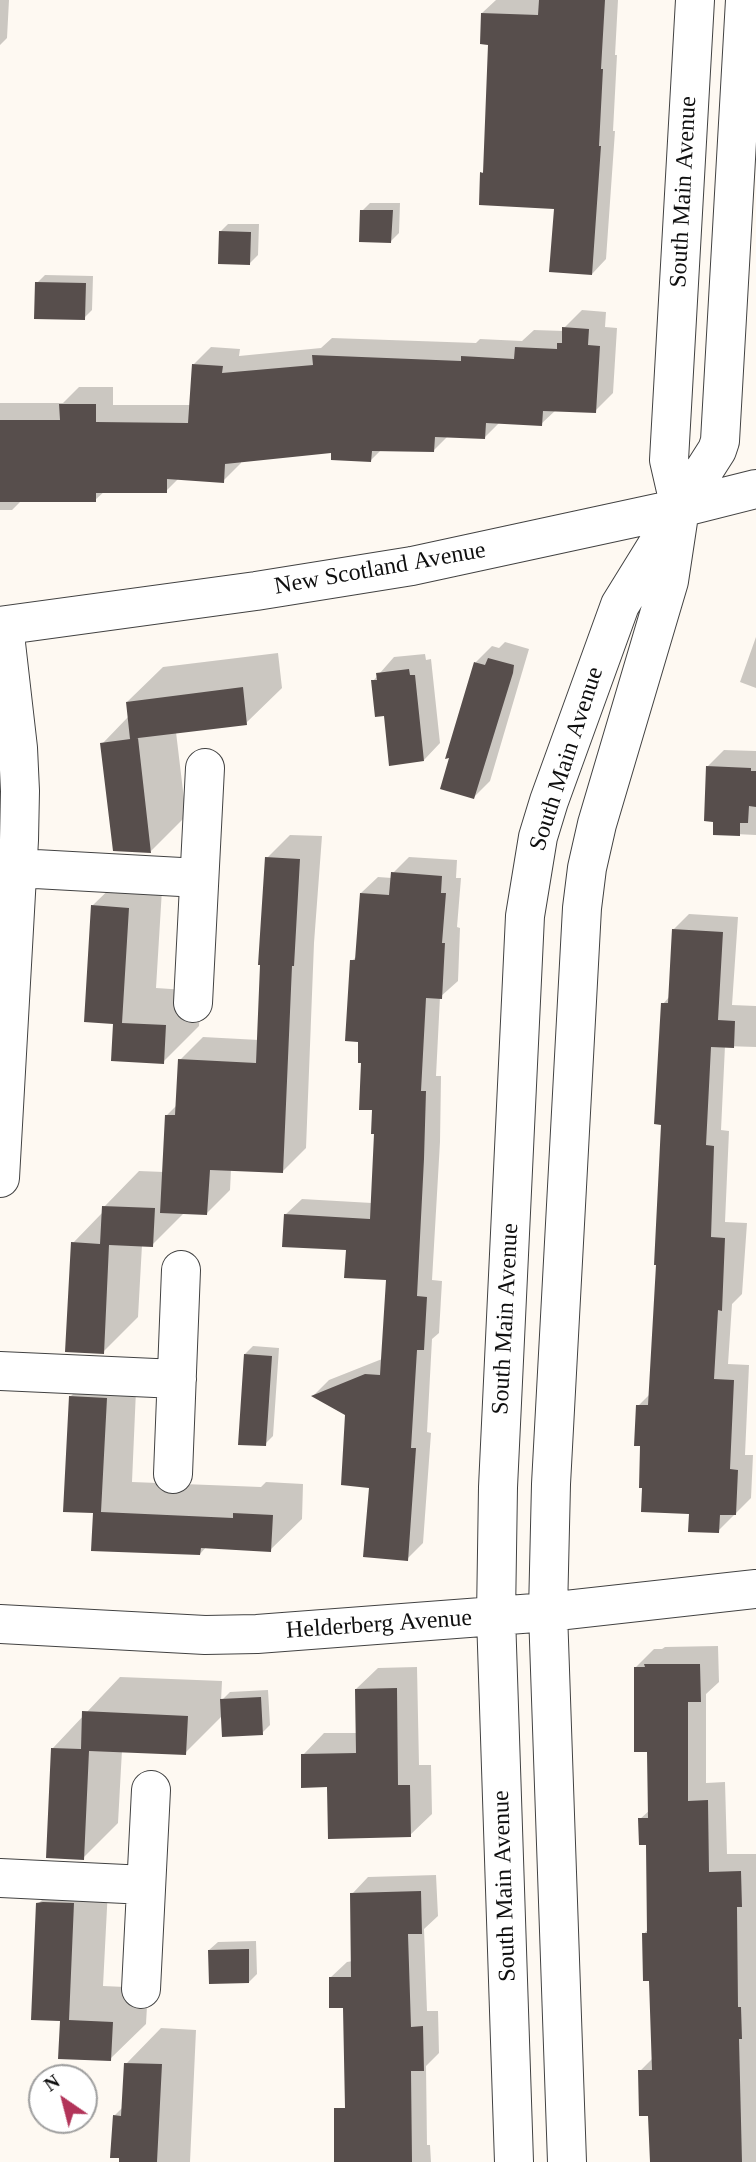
<!DOCTYPE html>
<html>
<head>
<meta charset="utf-8">
<style>
	body { margin:0 }
	#map { position:relative; width:756px; height:2162px; overflow:hidden; background:#fef9f2; font-family:"Times New Roman",serif }
	canvas { display:block }
	.north { position:absolute; left:28px; top:2064px; width:70px; height:70px; box-sizing:border-box; background:#fff; border:2px solid #9f9f9f; border-radius:50%; rotate:325deg; font-size:19px; font-weight:700; line-height:28px; text-align:center; color:#0f0f0f }
	.north::after { content:''; display:block; margin:auto; width:24px; height:32px; background:#b23459; clip-path:polygon(50% 0,100% 100%,50% 72%,0 100%) }
</style>
</head>
<body>
<div id="map">
<canvas width="756" height="2162"></canvas>
<div class="north">N</div>
</div>
<script>
const context = document.querySelector('canvas').getContext('2d');
context.lineJoin = 'round';
function paint(path, color) { context.fillStyle = color; context.fill(path, 'evenodd'); }
const poly = rows => new Path2D(rows.map(r => 'M' + r).join(''));
function trace(path, color, width, dash) { context.strokeStyle = color; context.lineWidth = width; context.lineCap = dash ? 'butt' : 'round'; context.setLineDash(dash || []); context.stroke(path); }
function write(font, color, halo, rows, align = 'center') {
  context.font = font + ' "Times New Roman",serif'; context.lineWidth = 7; context.setLineDash([]); context.textBaseline = 'middle'; context.strokeStyle = halo; context.fillStyle = color; for (const [text, x, y, turn = 0] of rows) {
    context.save(); context.translate(x, y); context.rotate((+turn || 0) * Math.PI / 180); context.textAlign = isNaN(turn) ? turn : align; if (halo) context.strokeText(text, 0, 0); context.fillText(text, 0, 0); context.restore();
  }
}
const shadow = poly([
	[0,0,9,0,7,38,0,45],
	[496,0,618,0,615,55,617,55,613,131,615,131,606,259,592,274,556,207,482,173,485,170,489,43,482,13],
	[370,203,400,203,399,233,391,241,362,211],
	[228,224,259,224,258,255,250,263,220,232],
	[45,275,93,276,92,310,84,318,37,283],
	[582,310,606,312,605,327,617,328,613,393,595,411,556,410,541,424,500,422,485,437,448,436,434,450,382,449,371,460,333,451,241,460,241,463,223,481,179,478,166,491,105,491,95,500,22,500,12,510,0,510,0,403,63,403,79,387,113,387,113,405,191,405,193,365,211,347,240,349,239,356,321,348,332,338,476,343,480,339,522,341,534,330,564,331,564,328],
	[756,637,756,688,740,682],
	[505,642,529,649,490,781,474,797,476,662,492,646,499,648],
	[278,653,282,688,246,723,176,732,186,816,151,851,102,744,129,716,127,702,163,667],
	[425,654,426,660,431,659,440,743,424,760,385,714,373,681,394,657],
	[724,750,756,751,756,835,714,833,708,766],
	[290,835,322,836,314,943,306,1148,283,1171,231,1169,230,1190,207,1213,185,1212,152,1245,142,1245,138,1317,103,1352,73,1243,103,1212,104,1207,139,1171,164,1172,166,1116,177,1105,180,1060,203,1037,259,1040,267,858],
	[409,857,457,860,456,878,461,878,457,927,460,928,458,981,440,997,436,1076,441,1076,440,1142,432,1280,442,1281,439,1333,432,1339,427,1432,431,1433,423,1543,407,1559,371,1487,347,1414,314,1395,329,1380,382,1359,388,1278,347,1248,285,1215,302,1199,372,1203,376,1133,374,1108,363,1061,352,961,357,956,361,893,378,877,392,878,393,873],
	[128,871,163,873,156,988,201,991,199,1026,163,1062,115,1022,92,906],
	[689,914,738,917,732,1005,756,1006,756,1047,725,1046,721,1130,729,1131,725,1222,747,1223,742,1294,732,1304,728,1364,749,1365,745,1455,753,1455,751,1498,718,1531,690,1512,642,1445,638,1406,651,1393,663,1123,663,1004,670,996,673,930],
	[253,1346,279,1348,273,1436,265,1444,245,1354],
	[102,1365,137,1367,132,1482,261,1487,266,1482,303,1484,302,1519,270,1550,207,1546,200,1554,94,1511,70,1397],
	[718,1646,719,1682,706,1694,706,1783,725,1782,727,1854,756,1854,756,2162,652,2162,650,2114,640,2071,653,2058,651,1979,644,1934,649,1928,647,1843,640,1819,650,1810,648,1750,635,1668,654,1649,662,1649,665,1647],
	[417,1667,419,1765,431,1765,432,1814,410,1835,328,1786,303,1755,324,1733,357,1733,356,1689,378,1668],
	[120,1677,222,1681,221,1701,230,1692,268,1690,270,1725,262,1733,223,1715,185,1753,122,1750,118,1823,83,1858,53,1748],
	[74,1868,109,1869,103,1986,148,1988,146,2024,110,2059,62,2020,38,1904],
	[436,1875,438,1916,424,1929,427,2011,438,2011,439,2053,426,2066,427,2145,430,2145,431,2162,352,2162,345,2006,330,1978,347,1962,353,1961,352,1894,368,1877],
	[256,1941,257,1974,249,1982,209,1950,218,1942],
	[161,2028,196,2030,190,2162,121,2162,114,2116,123,2107,126,2064]
]);
const building = poly([
	[539,0,605,0,601,69,603,69,599,146,601,146,592,275,549,272,554,209,479,205,480,172,483,173,488,45,480,44,481,13,538,15],
	[360,210,393,210,391,243,359,242],
	[219,231,251,232,250,265,218,264],
	[35,282,86,283,85,320,34,319],
	[562,327,589,329,588,345,600,346,596,413,543,411,542,426,486,423,485,439,435,437,434,452,372,451,371,462,331,460,331,453,225,464,224,483,167,479,167,493,96,493,96,502,0,502,0,420,60,420,59,404,96,404,96,422,188,423,192,364,223,366,222,373,313,365,312,355,461,361,461,356,514,359,515,347,557,349,557,343,562,343],
	[488,658,514,665,513,673,474,799,440,789,449,758,445,759,474,662,485,665],
	[409,669,410,675,415,675,424,761,389,766,384,716,375,717,371,680,377,680,376,673],
	[243,687,247,725,130,739,126,702],
	[138,738,151,853,113,851,100,743],
	[706,766,751,768,751,771,756,771,756,807,749,806,748,823,740,823,740,836,713,835,713,822,704,821],
	[265,857,300,859,294,966,292,966,283,1173,210,1170,207,1215,160,1213,165,1115,175,1115,178,1059,256,1063,260,965,258,965],
	[391,872,442,876,441,893,446,893,442,943,445,943,442,999,426,998,421,1091,426,1091,424,1159,417,1296,427,1297,424,1350,417,1350,411,1448,416,1448,408,1561,363,1557,369,1488,341,1485,345,1415,311,1396,365,1374,380,1375,386,1280,344,1278,346,1250,282,1247,284,1214,370,1219,374,1134,371,1134,372,1110,359,1110,361,1063,358,1063,358,1042,345,1041,350,960,355,960,360,893,389,895],
	[91,905,129,908,122,1023,166,1025,164,1064,111,1061,113,1024,84,1022],
	[672,929,723,932,718,1020,735,1021,734,1048,711,1047,706,1145,714,1146,711,1237,725,1238,722,1311,718,1310,714,1379,734,1380,730,1469,738,1470,736,1515,720,1515,719,1533,688,1532,689,1514,641,1512,642,1488,639,1488,640,1446,634,1446,636,1405,648,1405,656,1265,654,1265,661,1125,654,1124,661,1003,668,1003],
	[102,1206,155,1208,153,1247,109,1245,104,1354,65,1352,71,1242,100,1244],
	[244,1354,272,1356,266,1446,238,1445],
	[69,1396,107,1398,101,1512,233,1518,233,1513,273,1515,271,1552,201,1548,200,1555,91,1551,93,1513,63,1512],
	[644,1664,700,1664,701,1702,688,1702,688,1801,708,1800,709,1872,741,1871,742,1907,737,1907,738,2007,741,2007,742,2039,739,2039,742,2162,650,2162,648,2116,639,2116,638,2070,652,2070,649,1981,643,1981,642,1933,647,1933,646,1845,639,1845,638,1818,648,1818,647,1752,634,1752,634,1667,645,1667],
	[397,1688,398,1785,410,1785,411,1837,328,1839,327,1787,301,1788,301,1754,356,1753,355,1689],
	[261,1697,263,1735,222,1737,220,1699],
	[82,1711,188,1716,186,1755,89,1751,84,1860,46,1858,51,1748,81,1749],
	[421,1891,422,1934,408,1934,411,2027,423,2026,424,2071,411,2071,412,2162,334,2162,334,2108,345,2108,343,2008,329,2008,329,1977,351,1977,350,1893],
	[43,1902,74,1903,69,2020,113,2022,111,2061,58,2059,60,2021,31,2020,36,1903],
	[249,1949,249,1983,209,1984,208,1950],
	[124,2063,162,2064,157,2162,119,2162,119,2158,110,2158,113,2115,121,2116]
]);
const minor = poly([
	[0,626,256,591,412,566,680,508,756,489],
	[17,868,199,878],
	[193,1003,205,768],
	[0,1178,19,840,20,791,18,748,4,626],
	[0,1371,177,1379],
	[173,1474,181,1270],
	[0,1624,205,1635,257,1634,548,1612,756,1589],
	[0,1878,146,1885],
	[141,1989,151,1790],
	[514,2162,496,1616,498,1487,525,916,538,837,549,801,620,605,680,508,669,460,695,0],
	[567,2162,548,1612,551,1484,582,908,587,868,597,824,669,581,680,508,717,450,720,441,745,0]
]);
const streetNames = [
	["South Main Avenue",684,192,-87],
	["New Scotland Avenue",380,569,-10],
	["South Main Avenue",567,759,-72],
	["South Main Avenue",506,1319,-87],
	["Helderberg Avenue",379,1625,-4],
	["South Main Avenue",505,1886,-92]
];
paint(shadow, '#0003');
paint(building, '#574e4c');
trace(minor, '#424242', 40);
trace(minor, '#fff', 38);
write('24px', '#0f0f0f', '#fff', streetNames);
</script>
</body>
</html>
